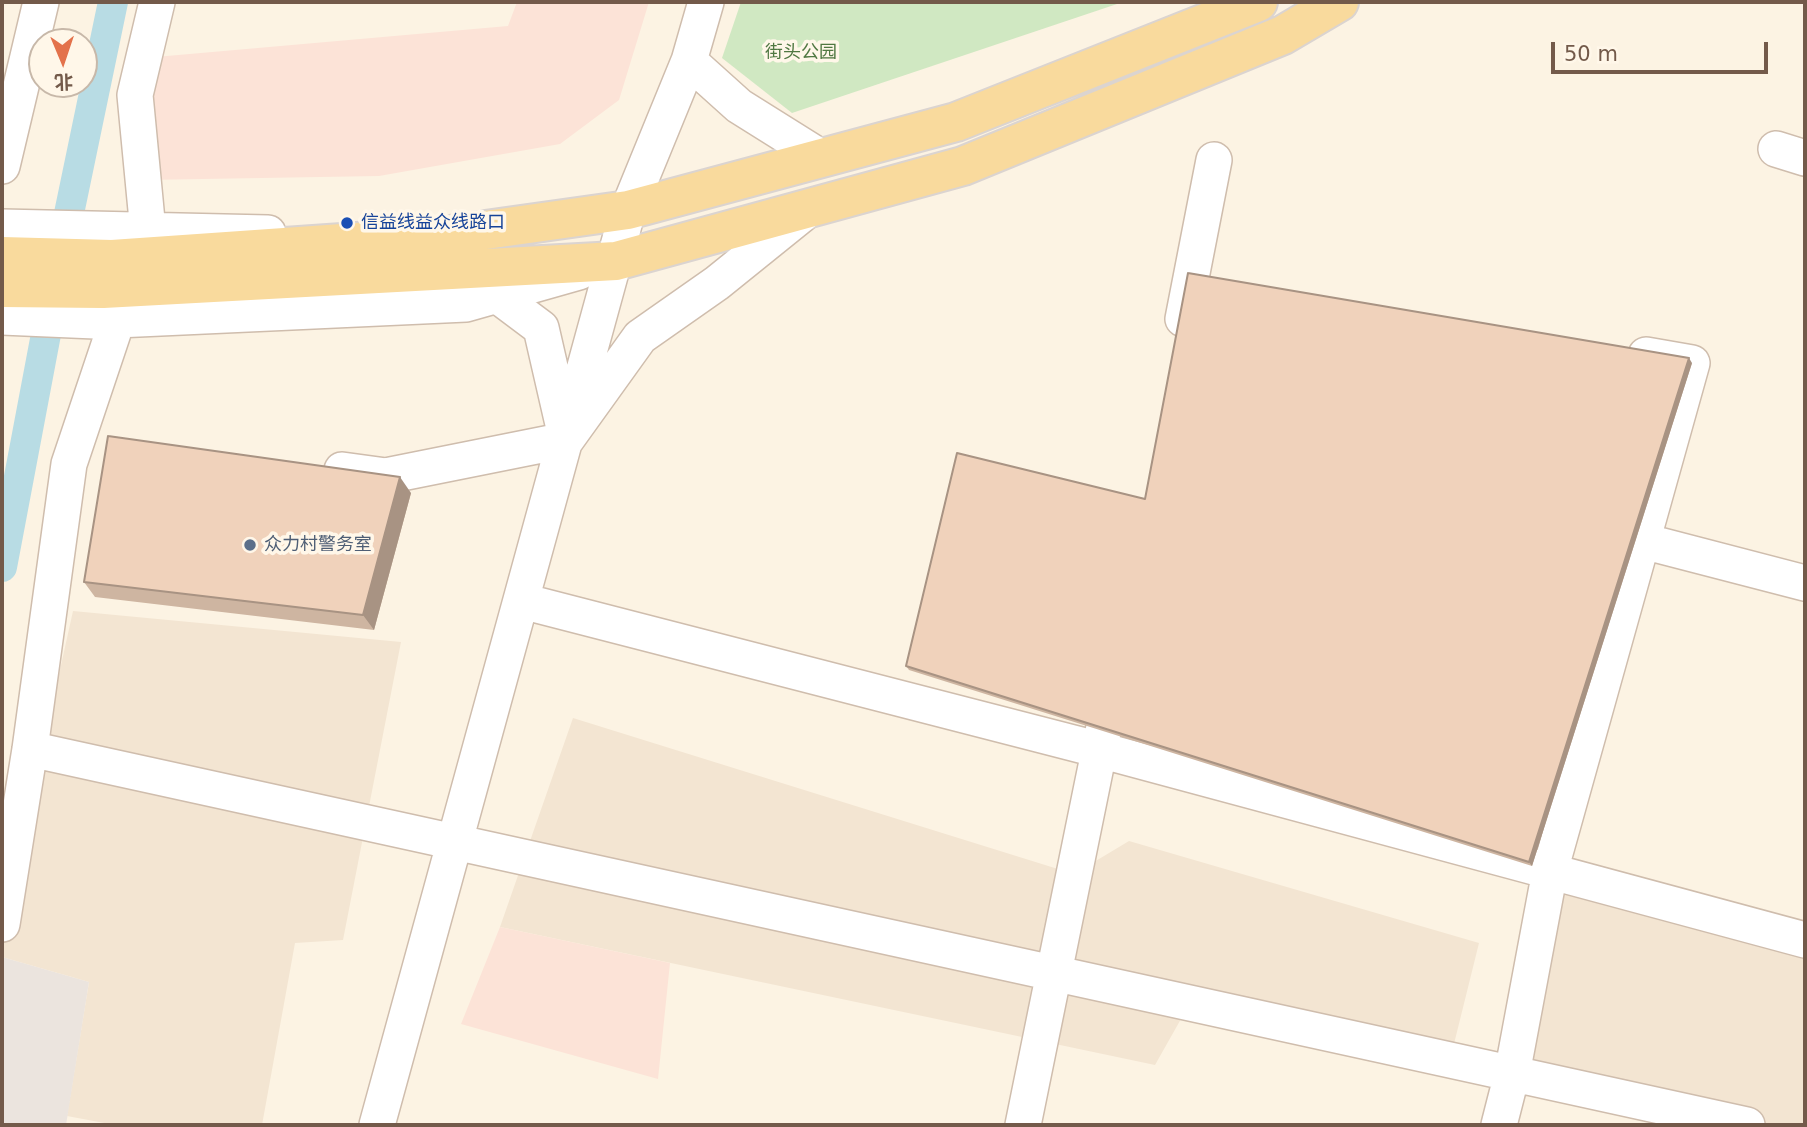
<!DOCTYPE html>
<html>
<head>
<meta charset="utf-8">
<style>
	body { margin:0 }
	#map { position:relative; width:1807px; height:1127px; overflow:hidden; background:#fcf3e3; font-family:"DejaVu Sans","Noto Sans SC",sans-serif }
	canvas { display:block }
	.frame { position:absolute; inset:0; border:4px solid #735a4a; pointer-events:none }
	.north { position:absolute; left:28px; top:28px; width:70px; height:70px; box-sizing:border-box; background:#fff7e9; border:2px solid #c7b8a9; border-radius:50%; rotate:178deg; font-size:19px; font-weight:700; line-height:28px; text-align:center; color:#735a4a }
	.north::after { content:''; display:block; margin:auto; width:24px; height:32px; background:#e3724b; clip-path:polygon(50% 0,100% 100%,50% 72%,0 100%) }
	.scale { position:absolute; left:1551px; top:42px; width:217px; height:32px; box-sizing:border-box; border:4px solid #735a4a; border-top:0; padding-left:9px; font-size:21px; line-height:24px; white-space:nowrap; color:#735a4a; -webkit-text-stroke:5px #fff7e9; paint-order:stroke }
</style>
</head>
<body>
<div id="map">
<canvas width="1807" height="1127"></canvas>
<div class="frame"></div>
<div class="north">北</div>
<div class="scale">50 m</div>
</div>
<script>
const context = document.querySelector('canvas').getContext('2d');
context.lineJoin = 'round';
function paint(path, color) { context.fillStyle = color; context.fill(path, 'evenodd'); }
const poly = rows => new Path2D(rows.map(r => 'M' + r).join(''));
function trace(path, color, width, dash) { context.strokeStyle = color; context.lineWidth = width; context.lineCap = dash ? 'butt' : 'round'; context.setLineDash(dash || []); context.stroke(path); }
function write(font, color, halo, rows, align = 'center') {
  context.font = font + ' "DejaVu Sans","Noto Sans SC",sans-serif'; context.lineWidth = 7; context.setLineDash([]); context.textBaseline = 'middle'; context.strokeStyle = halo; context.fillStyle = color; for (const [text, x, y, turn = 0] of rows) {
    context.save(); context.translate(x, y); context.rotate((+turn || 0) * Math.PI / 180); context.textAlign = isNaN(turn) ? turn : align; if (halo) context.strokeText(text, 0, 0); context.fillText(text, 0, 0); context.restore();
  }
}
const residential = poly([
	[73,611,401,642,343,940,295,943,262,1125,115,1125,67,1116,89,982,2,957,2,932],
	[573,718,1074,874,1129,841,1479,943,1450,1060,1190,1003,1155,1065,500,927],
	[1550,871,1805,940,1805,1125,1747,1125,1512,1074]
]);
const commercial = poly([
	[517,2,649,2,619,100,560,144,379,176,144,180,144,58,508,26],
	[500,927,670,963,658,1079,461,1024]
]);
const industrial = poly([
	[2,957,89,982,66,1125,2,1125]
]);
const green = poly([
	[741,2,1123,2,792,113,722,58]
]);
const canal = poly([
	[61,252,113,2],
	[2,567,53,297]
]);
const minor = poly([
	[689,61,739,106,822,158],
	[1776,149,1805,158],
	[2,166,41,2],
	[2,227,268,233],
	[148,231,135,95,157,2],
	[485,286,541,328,566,437],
	[2,317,95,321,466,304,579,272],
	[1183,319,1214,160],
	[342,470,386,476,566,440,640,337,717,283,810,208],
	[1643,541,1805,583],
	[522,601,1100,750,1805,940],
	[30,749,1747,1125],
	[2,924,30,749,69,464,117,321],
	[377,1125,628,210,689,61,706,2],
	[1023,1125,1104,727],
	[1499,1125,1512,1074,1550,871,1692,363,1646,355]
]);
const major = poly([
	[2,256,112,259,443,236,628,210,956,122,1258,2],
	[2,288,103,289,616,261,963,166,1283,35,1339,2]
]);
const wall = poly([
	[1692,363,1532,866,909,670,906,666],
	[411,493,374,630,95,597,84,582]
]);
const shadedWall = poly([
	[1689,358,1692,363,1532,866,1529,862],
	[400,477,411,493,374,630,363,615]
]);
const building = poly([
	[1188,273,1689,358,1529,862,906,666,957,453,1145,499,1188,273],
	[108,436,400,477,363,615,84,582,108,436]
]);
const markers = [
	[347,223,7,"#1a4fb4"],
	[250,545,7,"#5c6f8a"]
];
const parkNames = [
	["街头公园",801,53]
];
const transitNames = [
	["信益线益众线路口",361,223]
];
const serviceNames = [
	["众力村警务室",264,545]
];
paint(residential, '#f3e5d2');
paint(commercial, '#fce3d7');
paint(industrial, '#ebe4de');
paint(green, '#d0e8c2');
trace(canal, '#b8dce4', 30);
trace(minor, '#cfbdad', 38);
trace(major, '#dbd4d0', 42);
trace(minor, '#fff', 35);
trace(major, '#f9da9d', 38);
paint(wall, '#ceb5a1');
paint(shadedWall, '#a89383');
paint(building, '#f0d2bb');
trace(building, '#a89383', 2);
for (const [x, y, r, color] of markers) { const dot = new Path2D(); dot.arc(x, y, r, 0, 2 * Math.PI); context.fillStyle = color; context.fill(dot); trace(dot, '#fff7e9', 2.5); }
write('18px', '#507842', '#fff7e9', parkNames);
write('18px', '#164399', '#fff7e9', transitNames, 'left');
write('18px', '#4e5e75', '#fff7e9', serviceNames, 'left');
</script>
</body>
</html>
